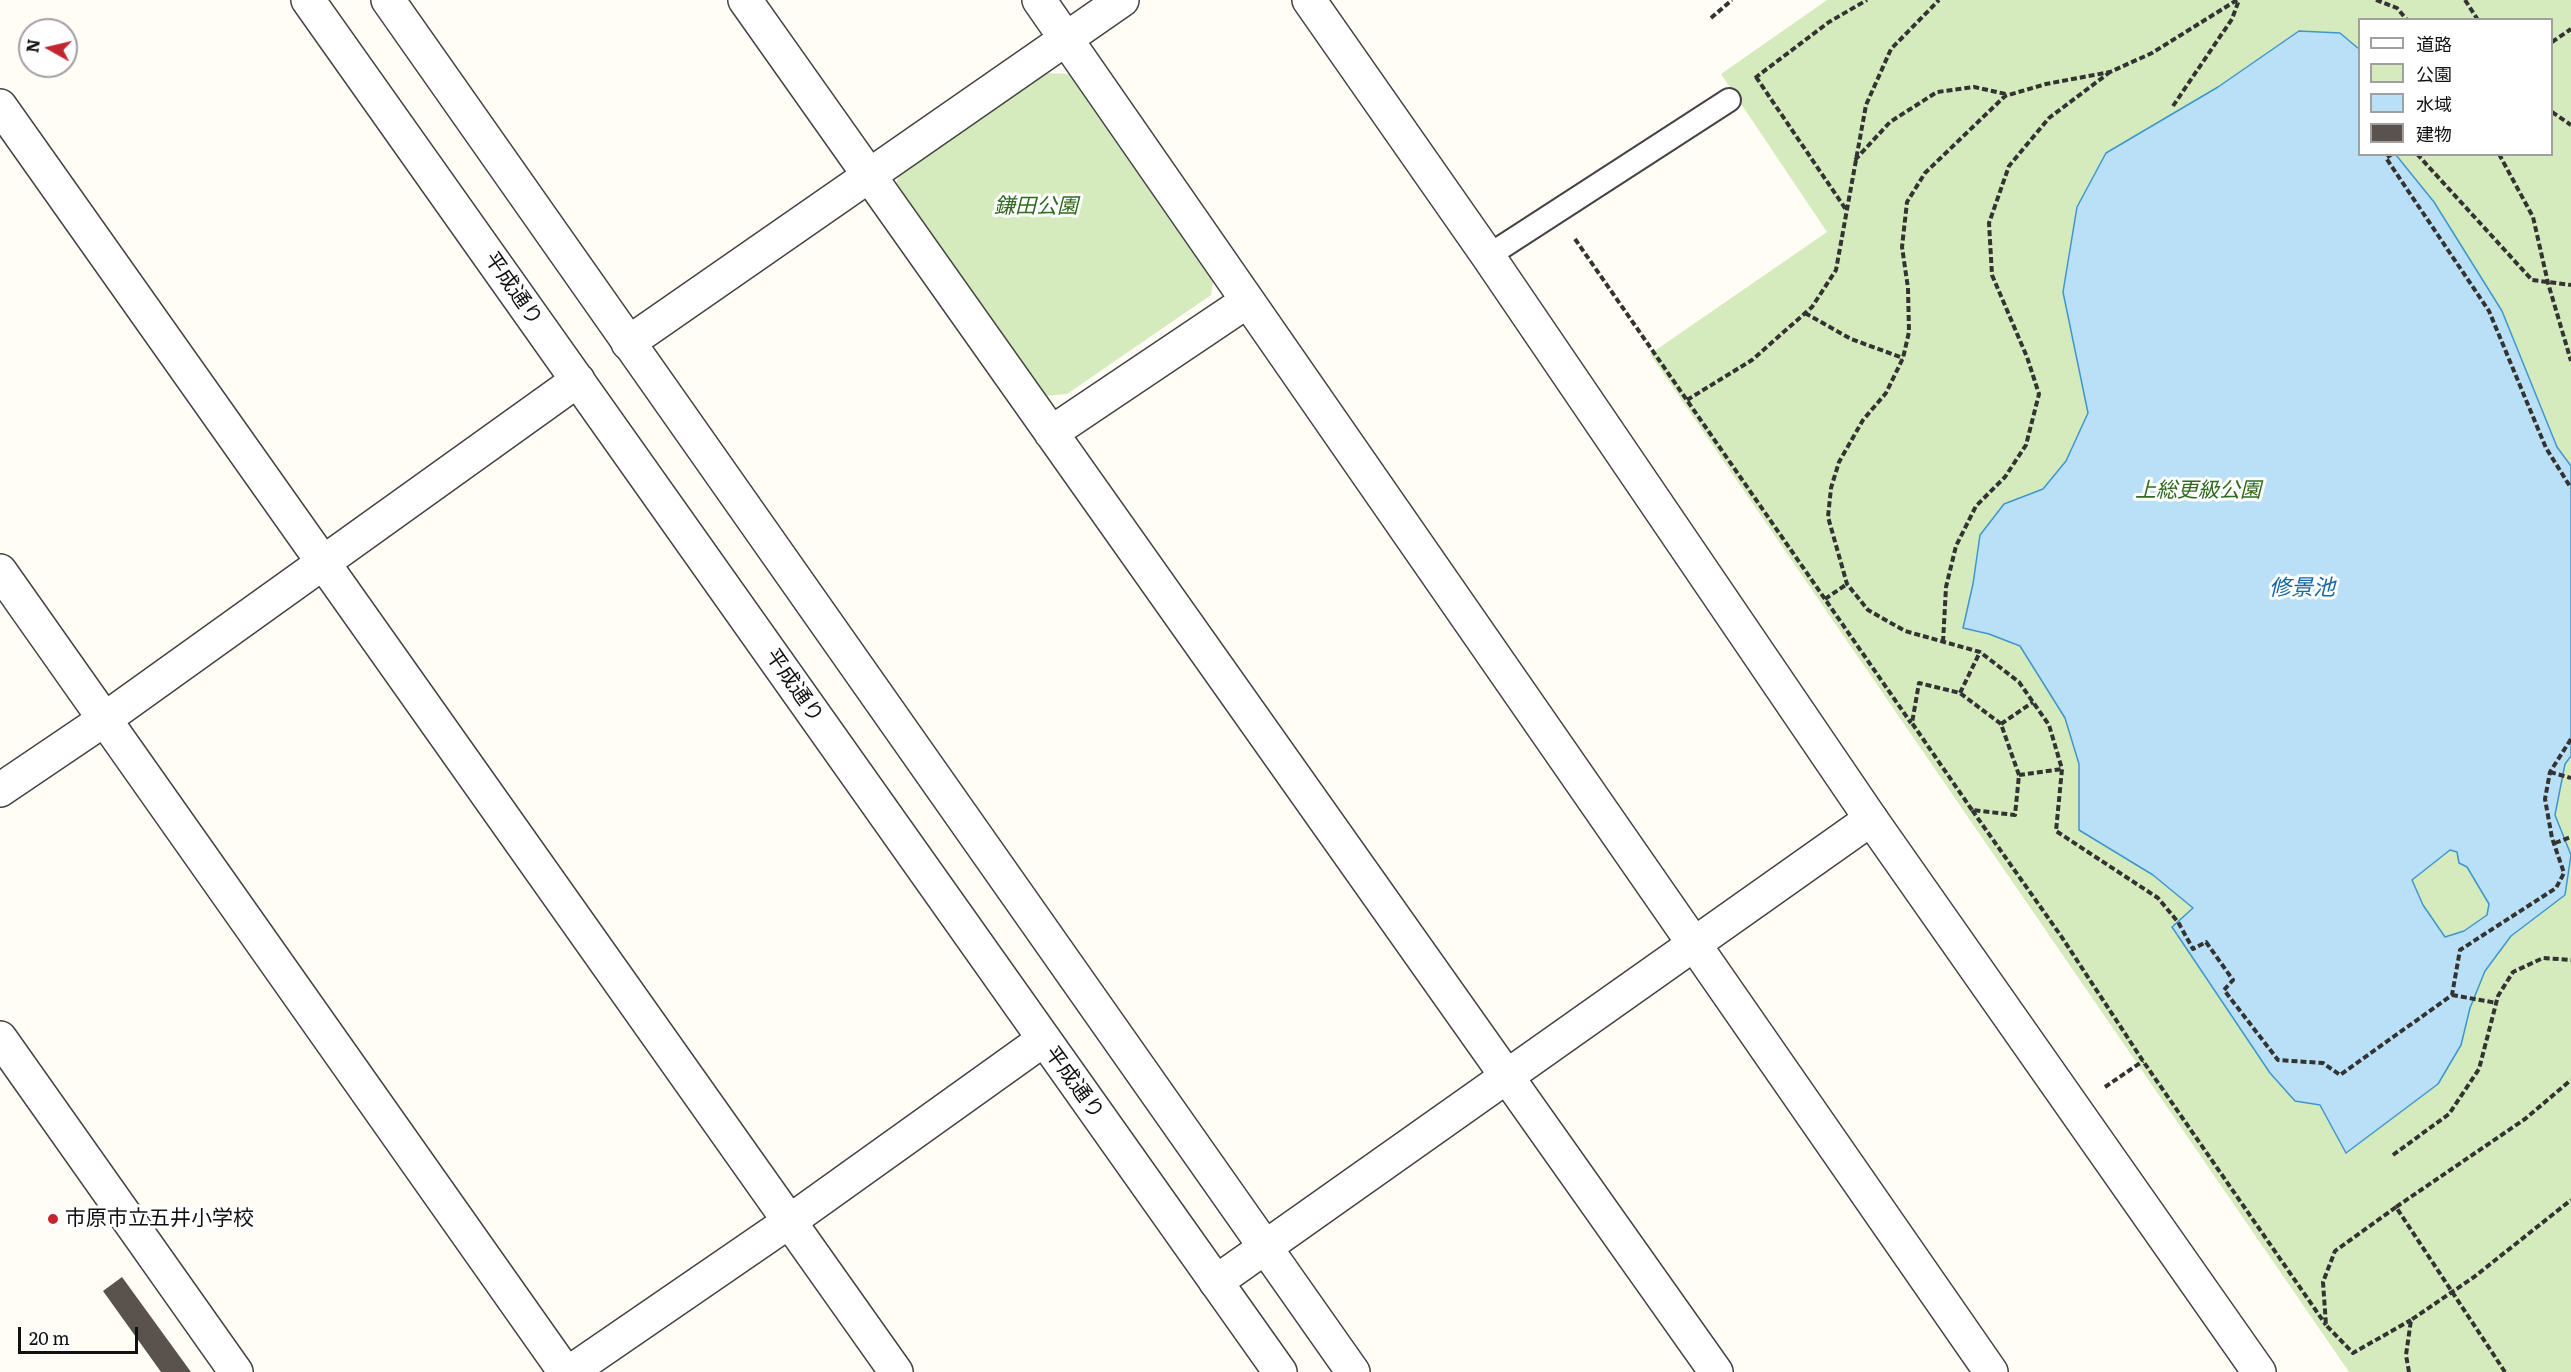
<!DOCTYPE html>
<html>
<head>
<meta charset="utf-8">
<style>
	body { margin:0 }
	#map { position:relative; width:2571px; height:1372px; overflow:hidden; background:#fffdf5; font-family:Literata,"Noto Sans JP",serif }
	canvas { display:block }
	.legend { position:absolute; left:2358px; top:18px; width:195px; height:138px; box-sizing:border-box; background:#fff; border:2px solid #a0a0a0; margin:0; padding:8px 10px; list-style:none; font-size:18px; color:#111 }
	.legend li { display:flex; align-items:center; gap:12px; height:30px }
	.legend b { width:30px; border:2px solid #a0a0a0 }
	.north { position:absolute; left:18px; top:18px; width:60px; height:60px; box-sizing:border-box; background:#fff; border:2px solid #a0a0a0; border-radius:50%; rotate:278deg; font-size:16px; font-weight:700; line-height:24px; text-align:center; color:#111 }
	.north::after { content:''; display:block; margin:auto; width:21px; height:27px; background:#c4262e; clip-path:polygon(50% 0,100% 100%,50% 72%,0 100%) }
	.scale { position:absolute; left:18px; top:1327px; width:120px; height:27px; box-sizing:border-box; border:3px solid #111; border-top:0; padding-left:8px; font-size:18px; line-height:21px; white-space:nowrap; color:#111; -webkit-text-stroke:4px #fff; paint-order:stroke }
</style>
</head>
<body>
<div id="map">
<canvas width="2571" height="1372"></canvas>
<ul class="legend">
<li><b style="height:8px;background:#fff"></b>道路</li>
<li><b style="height:16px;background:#d5ebbd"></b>公園</li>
<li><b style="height:16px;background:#b9e0f7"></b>水域</li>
<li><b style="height:16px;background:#5a524d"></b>建物</li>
</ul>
<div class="north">N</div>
<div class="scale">20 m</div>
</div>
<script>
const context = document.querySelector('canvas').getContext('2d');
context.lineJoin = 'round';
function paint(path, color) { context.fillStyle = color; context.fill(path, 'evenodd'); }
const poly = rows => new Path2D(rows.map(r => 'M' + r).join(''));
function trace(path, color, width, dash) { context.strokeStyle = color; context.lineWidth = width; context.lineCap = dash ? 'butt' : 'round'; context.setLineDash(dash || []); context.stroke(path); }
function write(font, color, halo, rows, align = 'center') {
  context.font = font + ' Literata,"Noto Sans JP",serif'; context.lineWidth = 6; context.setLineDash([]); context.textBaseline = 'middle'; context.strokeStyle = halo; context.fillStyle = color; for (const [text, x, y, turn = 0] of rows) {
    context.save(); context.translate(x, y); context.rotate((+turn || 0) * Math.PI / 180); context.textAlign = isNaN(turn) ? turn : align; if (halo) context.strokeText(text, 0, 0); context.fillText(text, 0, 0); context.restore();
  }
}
const green = poly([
	[1827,0,2571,0,2571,1372,2349,1372,1650,354,1827,232,1721,74],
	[2360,20,2552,20,2552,154,2360,154],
	[1044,73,1073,74,1213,282,1211,295,1067,394,1043,396,894,190,899,175]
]);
const water = poly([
	[2299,31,2340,33,2359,49,2360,154,2396,155,2434,202,2502,311,2557,447,2571,466,2571,756,2565,764,2555,815,2571,855,2565,895,2511,936,2485,971,2470,1008,2461,1045,2438,1084,2346,1153,2320,1105,2295,1101,2270,1073,2172,927,2193,908,2153,875,2079,830,2079,764,2065,718,2020,646,1989,634,1963,628,1973,584,1980,535,2004,504,2043,489,2066,461,2088,413,2063,292,2077,207,2106,153,2218,87,2299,31],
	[2450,850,2457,852,2459,863,2467,867,2489,904,2487,915,2464,931,2445,937,2423,905,2412,880,2450,850]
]);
const building = poly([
	[122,1277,191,1372,161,1372,103,1291]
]);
const path = poly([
	[2237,0,2152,53,2110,72,2046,84,2005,96,1925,173,1907,202,1902,247,1908,288,1909,332,1903,358,1886,393,1863,420,1839,462,1831,488,1828,517,1847,584,1868,610,1905,631,1980,652,2019,682,2049,725,2062,769,2056,831,2158,898,2178,922,2193,949,2206,942,2233,980,2224,990,2278,1060,2323,1063,2340,1075,2452,995,2460,950,2556,888,2564,873,2552,838,2545,799,2550,772,2571,739],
	[2376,0,2397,8,2407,20],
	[2465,0,2478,20],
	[1711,18,1732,0],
	[2552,42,2571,29],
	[1756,77,1847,211],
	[1755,78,1829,22,1867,0],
	[2173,106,2232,19,2239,0],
	[2552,112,2571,125],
	[2392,154,2386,158,2489,311,2546,448,2571,488],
	[2417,154,2532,280,2571,285],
	[2499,154,2533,217,2548,283,2571,361],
	[1855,160,1890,122,1937,92,1974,87,2006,94],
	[1575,239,1911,723],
	[1805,313,1851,339,1903,358],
	[1687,400,1752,360,1812,307,1836,270,1866,105,1891,49,1939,0],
	[1825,599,1847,584],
	[1943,642,1946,587,1956,546,1976,506,2005,477,2026,445,2039,394,2027,357,1992,275,1989,223,2009,166,2049,118,2110,72],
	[1960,693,1980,652],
	[2001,724,2033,702],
	[2550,772,2571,778],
	[2019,775,2062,769],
	[1972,810,1912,723,1919,683,1960,693,2001,724,2019,775,2015,815,1972,810,2061,936,2143,1061,2326,1325],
	[2555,843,2571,837],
	[2452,995,2497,1003],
	[2105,1087,2143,1061],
	[2393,1155,2449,1114,2479,1069,2498,996,2513,972,2543,958,2571,960],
	[2396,1207,2335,1251,2323,1282,2326,1325,2353,1353,2411,1320],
	[2409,1372,2406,1355,2411,1320,2474,1277,2571,1200],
	[2505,1372,2396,1207,2525,1119,2571,1080]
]);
const service = poly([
	[1488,256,1729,100]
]);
const minor = poly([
	[745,0,1716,1372],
	[1039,0,1991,1372],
	[0,106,896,1372],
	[628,343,1122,0],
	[1051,433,1246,302],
	[0,571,565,1372],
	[1216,1282,1871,819],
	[570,1372,790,1221,1043,1040]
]);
const tertiary = poly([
	[308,0,1280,1372],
	[388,0,1353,1372],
	[1309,0,1488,256,1871,819,2259,1372],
	[0,790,105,719,578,380],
	[0,1038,236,1372]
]);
const markers = [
	[53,1219,6,"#c4262e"]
];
const parkNames = [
	["鎌田公園",1036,207],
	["上総更級公園",2198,491]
];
const streetNames = [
	["平成通り",513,289,55],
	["平成通り",794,686,55],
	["平成通り",1074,1083,54]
];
const poiNames = [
	["市原市立五井小学校",65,1219]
];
const waterNames = [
	["修景池",2302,589]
];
paint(green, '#d5ebbd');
paint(water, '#b9e0f7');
trace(water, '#3f96cf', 1.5);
paint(building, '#5a524d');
trace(service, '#444', 26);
trace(minor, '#444', 36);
trace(tertiary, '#444', 36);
trace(path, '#333', 4, [6, 3]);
trace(service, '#fff', 22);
trace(minor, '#fff', 33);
trace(tertiary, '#fff', 33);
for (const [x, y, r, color] of markers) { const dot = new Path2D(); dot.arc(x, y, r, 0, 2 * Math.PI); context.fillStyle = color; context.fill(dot); trace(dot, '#fff', 2); }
write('italic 21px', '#2f6b1f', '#fff', parkNames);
write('21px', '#111', '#fff', streetNames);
write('21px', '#111', '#fff', poiNames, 'left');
write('italic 22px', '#1768a6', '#fff', waterNames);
</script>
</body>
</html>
